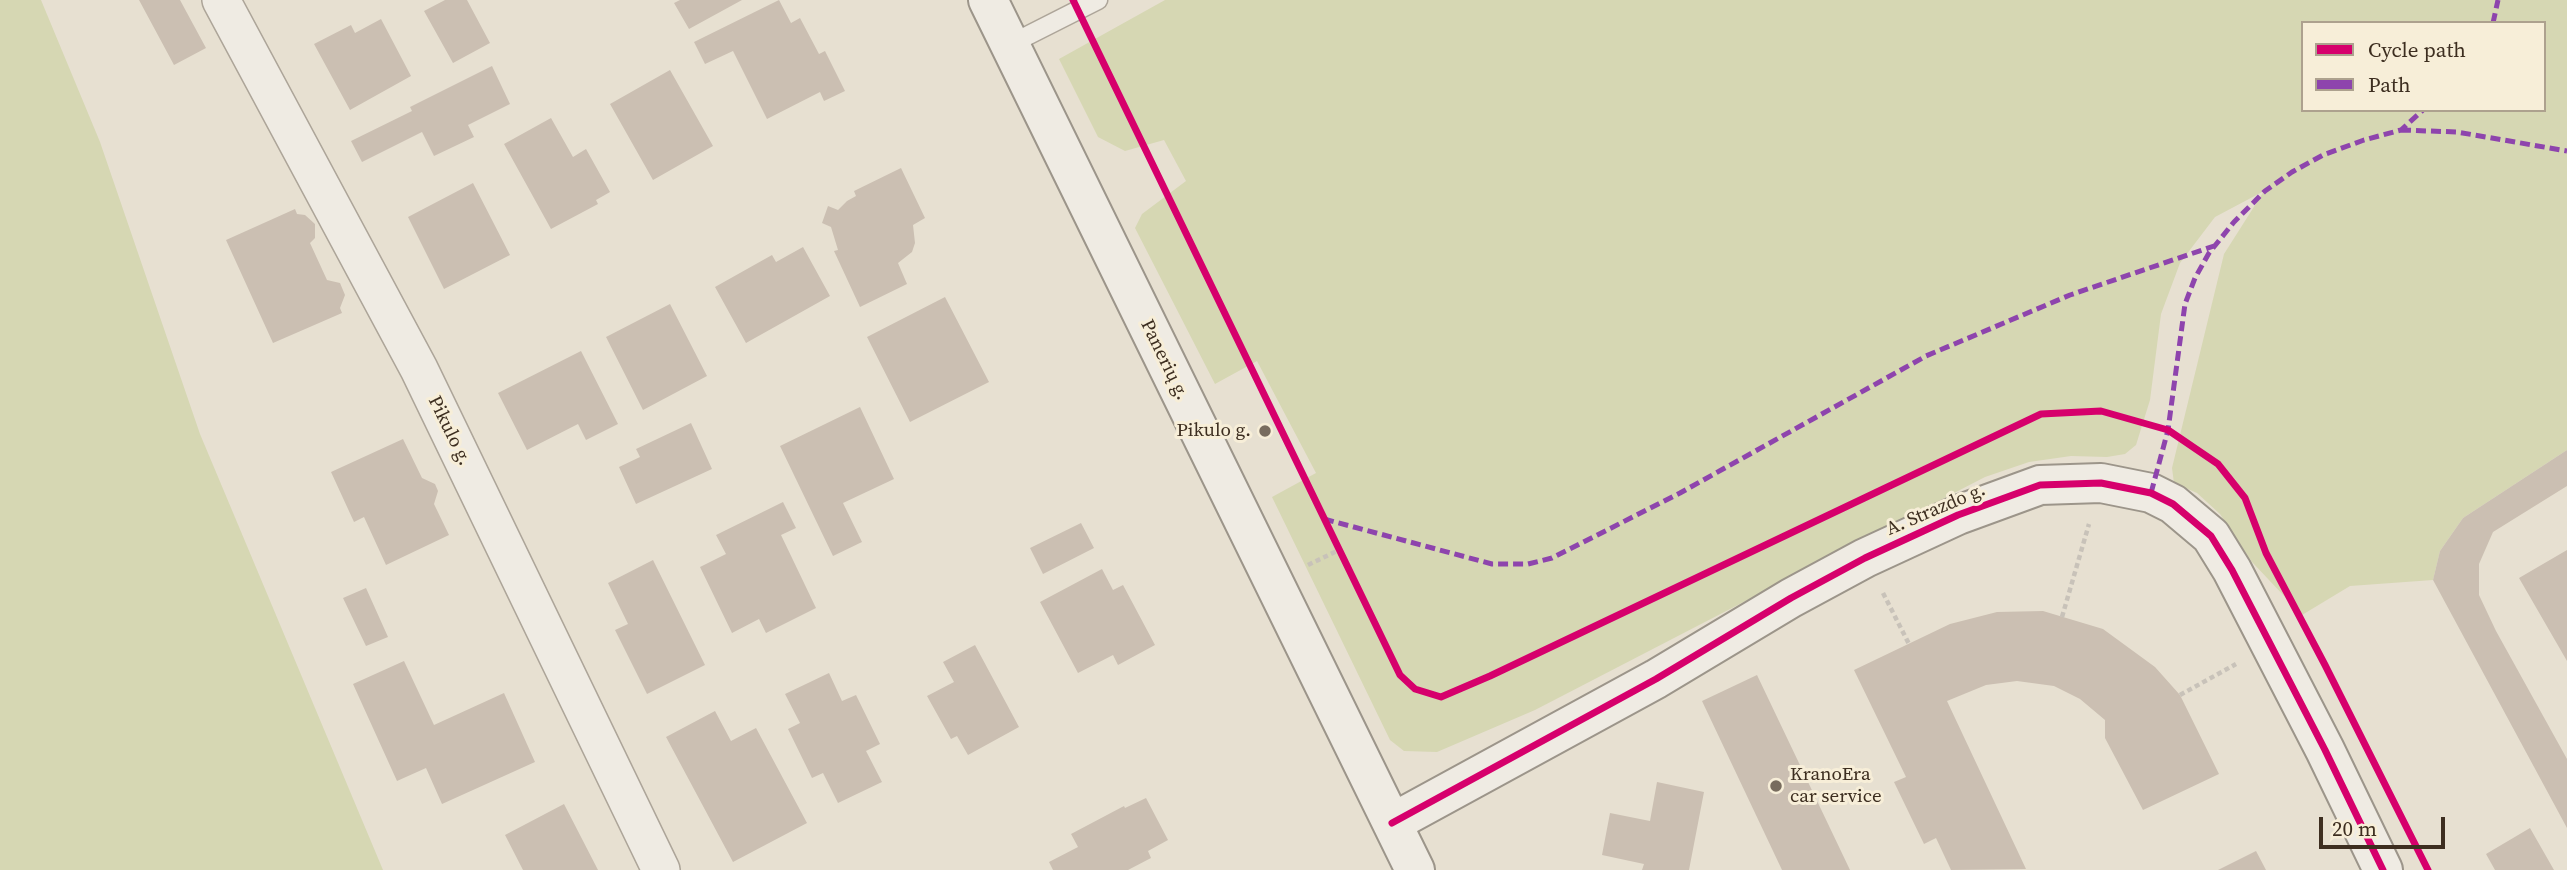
<!DOCTYPE html>
<html>
<head>
<meta charset="utf-8">
<style>
	body { margin:0 }
	#map { position:relative; width:2567px; height:870px; overflow:hidden; background:#e7e0d1; font-family:"Source Serif 4",serif }
	canvas { display:block }
	.legend { position:absolute; left:2301px; top:21px; width:245px; height:91px; box-sizing:border-box; background:#f7eed8; border:2px solid #ada18e; margin:0; padding:9px 12px; list-style:none; font-size:21px; color:#3d2e20 }
	.legend li { display:flex; align-items:center; gap:14px; height:35px }
	.legend b { width:35px; border:2px solid #ada18e }
	.scale { position:absolute; left:2319px; top:817px; width:126px; height:32px; box-sizing:border-box; border:4px solid #3d2e20; border-top:0; padding-left:9px; font-size:21px; line-height:24px; white-space:nowrap; color:#3d2e20; -webkit-text-stroke:5px #f7eed8; paint-order:stroke }
</style>
</head>
<body>
<div id="map">
<canvas width="2567" height="870"></canvas>
<ul class="legend">
<li><b style="height:9px;background:#d6006c"></b>Cycle path</li>
<li><b style="height:9px;background:#8e44ad"></b>Path</li>
</ul>
<div class="scale">20 m</div>
</div>
<script>
const context = document.querySelector('canvas').getContext('2d');
context.lineJoin = 'round';
function paint(path, color) { context.fillStyle = color; context.fill(path, 'evenodd'); }
const poly = rows => new Path2D(rows.map(r => 'M' + r).join(''));
function trace(path, color, width, dash) { context.strokeStyle = color; context.lineWidth = width; context.lineCap = dash ? 'butt' : 'round'; context.setLineDash(dash || []); context.stroke(path); }
function write(font, color, halo, rows, align = 'center') {
  context.font = font + ' "Source Serif 4",serif'; context.lineWidth = 6; context.setLineDash([]); context.textBaseline = 'middle'; context.strokeStyle = halo; context.fillStyle = color; for (const [text, x, y, turn = 0] of rows) {
    context.save(); context.translate(x, y); context.rotate((+turn || 0) * Math.PI / 180); context.textAlign = isNaN(turn) ? turn : align; if (halo) context.strokeText(text, 0, 0); context.fillText(text, 0, 0); context.restore();
  }
}
const green = poly([
	[0,0,41,0,100,142,200,434,383,870,0,870],
	[1165,0,2567,0,2567,450,2463,518,2440,551,2433,580,2350,586,2302,615,2252,562,2220,514,2197,493,2174,483,2172,468,2224,254,2264,191,2215,217,2180,263,2161,314,2150,400,2136,445,2125,454,2107,457,2071,456,2029,462,1985,477,1535,710,1437,752,1404,751,1390,740,1272,497,1316,473,1257,361,1215,384,1135,228,1142,214,1186,181,1164,140,1125,151,1098,137,1059,59],
	[2303,23,2544,23,2544,110,2303,110]
]);
const building = poly([
	[139,0,180,0,206,48,174,65],
	[445,0,467,0,490,43,453,63,424,11],
	[680,0,742,0,689,29,674,3],
	[779,0,791,23,800,18,819,54,825,51,845,91,824,101,820,92,767,119,733,51,705,64,694,42],
	[381,19,411,76,350,110,314,44,351,25,355,33],
	[492,66,510,104,468,125,474,137,434,156,422,132,362,162,351,141,412,111,410,107],
	[670,70,713,146,653,180,610,104],
	[551,118,573,157,586,149,610,192,596,200,598,204,551,229,504,144],
	[901,168,925,218,913,225,915,243,912,252,898,263,907,284,860,307,834,251,838,250,831,227,822,223,828,206,838,210,847,201,856,196,854,191],
	[473,183,510,255,444,289,408,217],
	[295,209,297,214,305,215,315,224,315,238,310,243,327,280,340,283,345,295,340,308,342,313,273,343,226,240],
	[803,247,830,296,746,343,715,287,772,255,776,262],
	[945,297,989,382,910,422,867,337],
	[670,304,707,376,643,410,606,337],
	[581,351,618,424,586,440,578,424,527,450,498,393],
	[860,407,894,479,843,503,862,542,833,556,780,446],
	[691,423,712,469,636,504,619,467,640,457,636,449],
	[403,439,422,478,435,484,438,491,434,504,449,535,386,565,364,517,354,522,331,472],
	[2567,450,2567,486,2493,532,2479,564,2479,595,2496,631,2567,759,2567,828,2433,580,2440,551,2463,518],
	[783,502,796,528,781,535,816,608,766,633,759,619,732,633,700,567,726,554,716,535],
	[1081,523,1094,548,1043,574,1030,548],
	[2567,550,2567,661,2519,578],
	[653,560,705,665,647,694,615,630,628,624,608,583],
	[1102,569,1113,590,1123,585,1155,645,1118,665,1113,655,1078,673,1040,602],
	[366,588,388,637,366,646,343,598],
	[2043,611,2103,629,2155,667,2180,695,2219,774,2143,810,2105,738,2105,720,2080,699,2054,686,2017,681,1986,685,1947,701,2026,869,1951,870,1936,838,1924,844,1894,782,1906,777,1854,670,1950,624,1997,612],
	[975,645,1019,727,968,755,957,736,951,739,927,696,954,682,943,662],
	[404,661,434,725,504,693,535,762,442,804,426,768,397,781,353,684],
	[829,673,842,701,856,695,880,744,866,751,882,782,838,803,823,773,812,778,788,729,800,723,785,694],
	[1757,675,1850,870,1782,870,1702,701],
	[715,711,731,741,756,728,807,823,733,862,666,737],
	[1657,782,1704,792,1689,870,1642,870,1644,864,1602,855,1610,813,1650,821],
	[1146,798,1168,840,1148,851,1151,858,1128,870,1053,870,1049,862,1078,847,1071,834,1124,806,1125,808],
	[564,804,598,870,523,870,505,835],
	[2530,828,2554,870,2495,870,2486,854],
	[2256,851,2266,870,2218,870]
]);
const path = poly([
	[1308,565,1339,550],
	[1883,593,1909,644],
	[2062,617,2089,524],
	[2180,695,2236,664]
]);
const lane = poly([
	[1011,44,1098,0]
]);
const street = poly([
	[221,0,419,369,661,870]
]);
const secondary = poly([
	[988,0,1415,870],
	[1392,823,1656,679,1791,598,1865,558,1958,515,2040,485,2101,483,2151,493,2173,504,2211,536,2232,570,2325,750,2383,870]
]);
const quiet = poly([
	[2493,23,2498,0],
	[2401,130,2457,132,2567,151],
	[2151,493,2168,430,2185,304,2195,278,2209,253,2234,222,2265,191,2292,172,2323,155,2364,140,2401,130,2423,110],
	[1324,519,1492,564,1528,564,1552,558,1680,493,1926,356,2070,295,2214,246]
]);
const cycleway = poly([
	[1073,0,1400,675,1415,689,1441,697,1490,676,2041,414,2101,411,2168,430,2218,464,2245,498,2266,553,2325,665,2428,870],
	[1392,823,1656,679,1791,598,1865,558,1958,515,2040,485,2101,483,2151,493,2173,504,2211,536,2232,570,2325,750,2383,870]
]);
const markers = [
	[1265,431,7,"#786c5e"],
	[1776,786,7,"#786c5e"]
];
const streetNames = [
	["Panerių g.",1164,360,64],
	["Pikulo g.",449,431,64],
	["A. Strazdo g.",1936,510,-23]
];
const poiNames = [
	["Pikulo g.",1251,431],
	["KranoEra",1790,775,"left"],
	["car service",1790,797,"left"]
];
paint(green, '#d6d7b3');
paint(building, '#cbbfb2');
trace(lane, '#ada599', 21);
trace(street, '#ada599', 40);
trace(secondary, '#9c958a', 42);
trace(path, '#c8c2b9', 4.5, [5, 3.5]);
trace(lane, '#efebe3', 18);
trace(street, '#efebe3', 37);
trace(secondary, '#efebe3', 38);
trace(quiet, '#8e44ad', 5, [10, 5]);
trace(cycleway, '#d6006c', 7);
for (const [x, y, r, color] of markers) { const dot = new Path2D(); dot.arc(x, y, r, 0, 2 * Math.PI); context.fillStyle = color; context.fill(dot); trace(dot, '#f7eed8', 2.5); }
write('19px', '#3d2e20', '#f7eed8', streetNames);
write('19px', '#3d2e20', '#f7eed8', poiNames, 'right');
</script>
</body>
</html>
